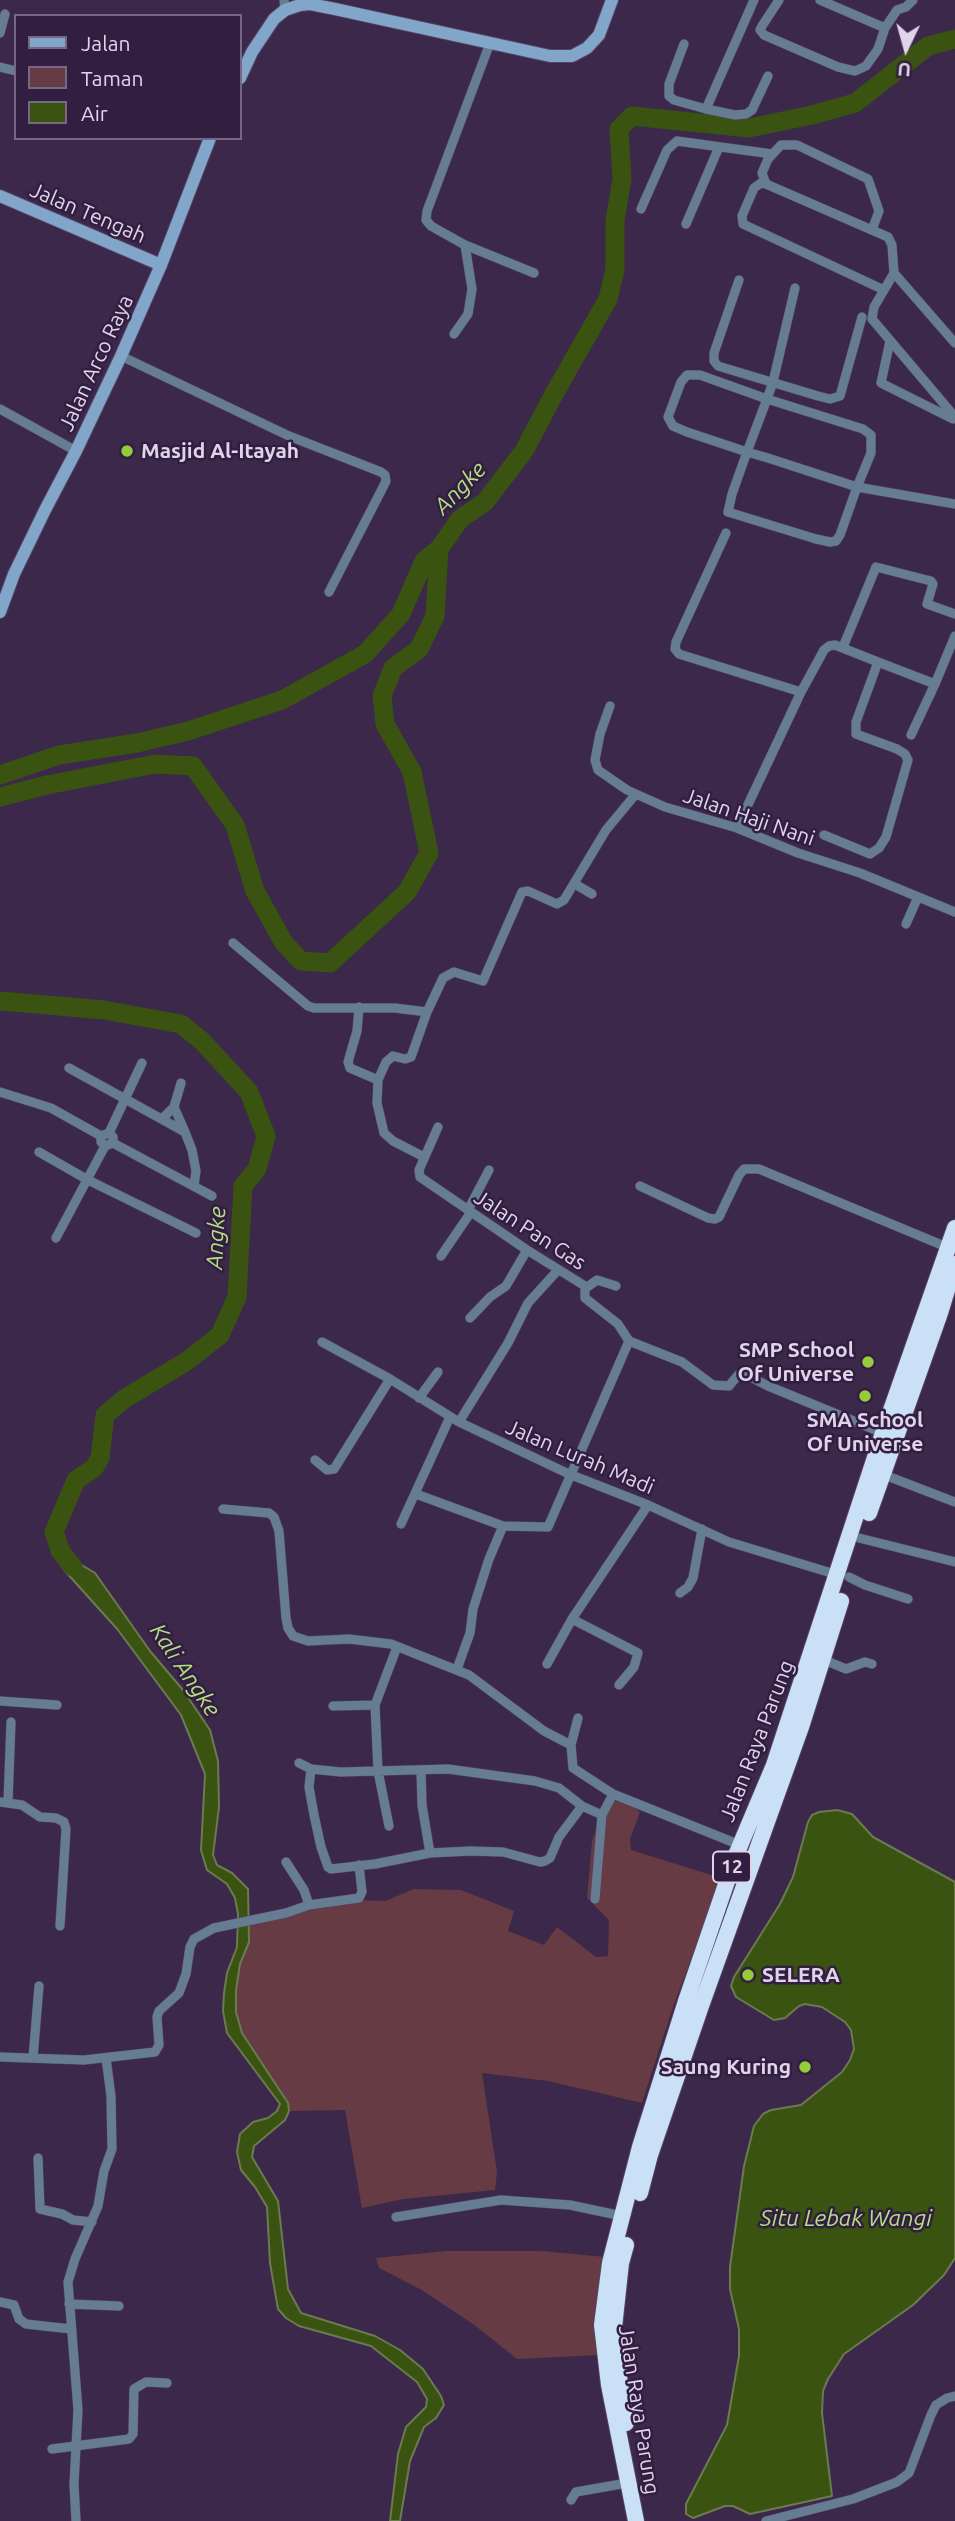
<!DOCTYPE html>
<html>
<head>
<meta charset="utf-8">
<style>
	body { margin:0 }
	#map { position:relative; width:955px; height:2521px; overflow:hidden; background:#3b284b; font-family:Ubuntu,sans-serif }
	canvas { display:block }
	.legend { position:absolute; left:14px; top:14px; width:228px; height:126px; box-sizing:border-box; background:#311e40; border:2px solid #776784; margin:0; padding:9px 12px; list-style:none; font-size:21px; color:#e0d4eb }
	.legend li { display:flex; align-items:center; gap:14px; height:35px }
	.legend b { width:35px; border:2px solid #776784 }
	.north { position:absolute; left:871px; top:14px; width:70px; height:70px; -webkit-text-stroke:5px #311e40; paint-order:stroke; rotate:185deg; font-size:19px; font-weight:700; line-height:28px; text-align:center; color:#e0d4eb }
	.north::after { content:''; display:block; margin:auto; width:24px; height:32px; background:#e0d4eb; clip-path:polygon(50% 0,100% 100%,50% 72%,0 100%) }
</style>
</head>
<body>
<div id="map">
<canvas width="955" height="2521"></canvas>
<ul class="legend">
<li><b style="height:9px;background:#82a6c9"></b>Jalan</li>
<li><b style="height:19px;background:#673b43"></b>Taman</li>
<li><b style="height:19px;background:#3a5310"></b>Air</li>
</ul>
<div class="north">U</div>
</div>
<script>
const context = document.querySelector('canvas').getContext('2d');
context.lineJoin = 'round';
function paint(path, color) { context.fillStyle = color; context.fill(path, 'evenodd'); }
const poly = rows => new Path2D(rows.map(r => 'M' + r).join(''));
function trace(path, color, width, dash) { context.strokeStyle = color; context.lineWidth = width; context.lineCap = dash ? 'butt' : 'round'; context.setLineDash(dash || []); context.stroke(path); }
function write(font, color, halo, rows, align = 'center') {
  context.font = font + ' Ubuntu,sans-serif'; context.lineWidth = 5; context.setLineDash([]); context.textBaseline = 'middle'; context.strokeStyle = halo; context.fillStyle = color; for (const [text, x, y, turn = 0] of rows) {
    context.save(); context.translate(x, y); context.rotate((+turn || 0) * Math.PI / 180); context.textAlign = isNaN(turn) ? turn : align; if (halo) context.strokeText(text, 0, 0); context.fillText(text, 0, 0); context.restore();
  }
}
const green = poly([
	[611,1800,630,1804,640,1812,630,1839,631,1850,721,1878,672,2010,642,2103,548,2081,482,2073,497,2172,495,2190,403,2199,362,2208,345,2110,289,2111,288,2103,242,2033,236,2012,236,1990,240,1964,249,1942,249,1924,302,1909,354,1900,385,1901,414,1889,461,1890,514,1911,508,1931,544,1945,557,1927,596,1957,608,1956,609,1920,587,1898,592,1841,599,1821],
	[447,2251,542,2251,605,2257,600,2355,517,2359,473,2324,420,2289,379,2268,376,2258]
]);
const water = poly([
	[64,1545,75,1561,95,1573,150,1651,183,1690,210,1730,218,1761,219,1807,213,1855,217,1865,232,1873,248,1889,249,1942,240,1964,236,1990,236,2012,242,2033,288,2103,289,2111,285,2120,254,2146,252,2157,278,2201,288,2289,301,2313,375,2336,400,2350,423,2369,441,2396,444,2405,436,2418,424,2427,410,2461,400,2521,390,2521,398,2454,406,2427,426,2407,427,2399,417,2382,371,2346,299,2326,286,2318,278,2309,270,2263,267,2207,255,2187,241,2170,237,2152,240,2134,253,2122,268,2118,277,2111,280,2104,227,2033,223,2011,224,1993,227,1973,237,1947,238,1914,235,1898,227,1884,207,1870,201,1850,205,1774,181,1715,118,1630,65,1571,52,1553,64,1545],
	[837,1810,852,1814,873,1837,955,1882,955,2258,944,2275,913,2305,844,2354,828,2379,823,2391,822,2413,832,2496,750,2514,733,2506,725,2506,693,2518,686,2514,686,2504,727,2425,739,2356,739,2329,730,2289,730,2267,744,2166,754,2126,763,2114,771,2110,801,2105,842,2072,850,2060,854,2049,851,2030,845,2022,822,2007,805,2004,799,2006,785,2018,774,2020,736,1997,731,1986,734,1977,780,1904,793,1877,808,1822,812,1815,819,1812,837,1810]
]);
const river = poly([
	[0,775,59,755,137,743,188,731,282,700,365,654,401,614,424,561,439,549],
	[0,797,47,785,155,764,193,766,235,825,255,891,284,943,301,961,330,963,407,892,429,853,412,772,385,724,382,696,393,668,419,649,435,616,439,549,460,519,485,502,524,451,554,394,608,299,615,270,615,220,622,179,619,129,632,116,749,128,812,115,855,103,928,46,955,39],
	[0,1001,104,1010,181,1024,202,1041,249,1092,266,1136,257,1169,243,1186,237,1297,220,1335,187,1361,124,1399,105,1415,100,1458,94,1468,76,1480,54,1532,61,1552,73,1567]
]);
const street = poly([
	[284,0,285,10],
	[779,0,762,26,760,30,764,35,838,67,855,71,866,66,878,49,885,28,897,10,906,7,913,0],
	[820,0,885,28],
	[0,33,5,14],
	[684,44,669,84,669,96,674,100,706,109,754,0],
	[0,67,16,71],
	[706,109,735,115,746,114,752,110,768,76],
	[766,184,762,173,768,159,781,145,797,145,868,179,879,211,872,230],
	[641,209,667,150,677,141,772,154],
	[686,224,719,147],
	[465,245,534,273],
	[894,273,955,343],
	[739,280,714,353,714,361,718,366,818,396,830,399,840,396,862,317],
	[795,288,773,382,767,399,747,452,732,494,728,512,816,539,830,542,836,541,840,535,857,487,871,453,871,435,863,429,767,399,700,375,687,375,681,382,668,417,673,426,687,432,747,452,768,458,857,487,955,504],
	[884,290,743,224,742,216,754,188,761,183,766,184,888,237,892,245,894,273,874,307,872,319,955,417],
	[454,334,468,314,472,289,465,245,431,226,426,220,427,211,490,43],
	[890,341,881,383,953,419],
	[121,356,289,436,381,472,385,475,386,481,381,491,329,592],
	[0,409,76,451],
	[726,533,676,642,675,649,679,654,801,692],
	[843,647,876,567,931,581,933,584,927,604,955,614],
	[610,706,600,734,595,760,598,770,627,790,665,807,737,828,798,853,860,873,955,912],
	[911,735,935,684],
	[737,828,801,692,824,650,829,646,835,645,878,662],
	[824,835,870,854,879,848,886,837,908,760,905,754,897,749,856,734,856,722,878,662,935,684,955,636],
	[575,884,592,894],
	[906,924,918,897],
	[233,943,308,1006,314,1008,395,1008,427,1012],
	[359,1007,357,1031,348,1062,350,1068,378,1080],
	[69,1068,185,1132,192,1150,196,1171,194,1186],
	[0,1092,51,1108,101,1136],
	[174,1107,185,1132],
	[162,1119,174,1107,181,1083],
	[438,1127,419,1170,420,1177,527,1250,585,1286,585,1298,618,1324,629,1341,682,1362,713,1385,729,1386,738,1375,745,1374,768,1386,883,1433],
	[109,1133,113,1137,113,1143,105,1146,101,1142,101,1136,109,1133,142,1063],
	[113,1143,212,1196],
	[39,1152,88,1180,196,1233],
	[424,1157,393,1141,384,1133,377,1103,378,1080,386,1062,393,1056,405,1059,411,1057,427,1012,443,978,454,972,483,981,522,892,528,891,557,904,564,900,606,830,635,795],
	[640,1186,708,1218,715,1219,719,1217,739,1175,744,1169,759,1169,949,1248],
	[468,1210,489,1170],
	[56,1238,105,1146],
	[441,1256,471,1212],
	[586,1288,597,1280,616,1286],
	[470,1318,490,1297,506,1286,527,1250],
	[322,1342,390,1379,459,1422,569,1474,648,1505,729,1542,838,1575],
	[419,1398,438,1372],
	[459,1422,508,1343,528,1303,558,1270],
	[315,1460,327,1470,334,1469,390,1379],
	[882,1474,955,1502],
	[416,1494,503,1526,548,1527,629,1341],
	[223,1509,269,1513,274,1517,279,1531,286,1618,288,1628,293,1636,308,1641,349,1639,391,1644,469,1675,544,1731,571,1745,573,1768,613,1794],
	[401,1524,450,1417],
	[859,1538,955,1562],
	[849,1577,865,1585,908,1599],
	[680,1593,688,1587,693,1578,702,1529],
	[572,1619,638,1653,634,1667,619,1685],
	[822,1659,846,1669,865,1662,872,1664],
	[547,1664,572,1619,648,1505],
	[457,1669,470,1633,473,1609,489,1559,503,1526],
	[0,1701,57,1705],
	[333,1706,375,1705],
	[571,1745,578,1718],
	[299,1763,311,1769,341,1772,448,1769,535,1781,559,1788,582,1806,602,1815],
	[311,1769,309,1787,314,1815,321,1847,328,1867,331,1869,375,1864,430,1853,470,1851,503,1852,540,1862,545,1861,550,1858,559,1837,582,1806],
	[421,1771,422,1805,430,1853],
	[0,1802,22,1805,40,1817,56,1818,64,1822,66,1829,60,1926],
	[8,1802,11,1722],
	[389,1826,378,1771,375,1705,397,1647],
	[286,1862,304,1890,309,1905],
	[595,1899,602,1815,613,1794,740,1845],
	[0,2057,84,2060,155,2052,159,2045,157,2017,159,2011,179,1993,186,1974,190,1947,194,1939,214,1928,286,1913,309,1905,359,1898,362,1892,359,1865],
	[33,2058,39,1986],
	[38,2158,40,2209,62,2214,73,2220,92,2222],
	[396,2217,501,2200,570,2205,622,2216],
	[0,2302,14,2305,19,2319,26,2324,71,2329],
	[69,2304,119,2306],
	[52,2449,129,2439,133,2434,134,2389,146,2382,167,2383],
	[571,2500,576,2492,627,2483],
	[76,2521,74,2484,78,2410,68,2282,75,2259,98,2206,104,2171,112,2149,111,2096,106,2058],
	[766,2521,853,2499,897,2482,909,2473,931,2415,936,2405,947,2398,955,2396]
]);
const secondary = poly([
	[240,78,252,52,274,19,285,10,300,5,310,4,335,9,550,56,572,56,587,48,599,35,612,0],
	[0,196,161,265],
	[0,612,14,574,45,510,76,451,121,356,161,265,210,138]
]);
const highway = poly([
	[869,1513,940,1313,955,1264],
	[640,2193,650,2155,701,2006,801,1727,841,1601],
	[626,2245,621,2263,613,2337,626,2423],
	[636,2521,609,2385,602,2325,610,2263,640,2147,687,1998,736,1855,774,1765,883,1433,955,1228]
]);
const markers = [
	[127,451,7,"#95cc3b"],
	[868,1362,7,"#95cc3b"],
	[865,1396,7,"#95cc3b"],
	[748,1975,7,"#95cc3b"],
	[805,2067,7,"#95cc3b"]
];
const shields = [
	[732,1867,38]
];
const shieldNames = [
	["12",732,1867]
];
const streetNames = [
	["Jalan Tengah",88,213,23],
	["Jalan Arco Raya",96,363,-65],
	["Jalan Haji Nani",749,817,19],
	["Jalan Pan Gas",530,1230,33],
	["Jalan Lurah Madi",580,1457,23],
	["Jalan Raya Parung",757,1741,-69],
	["Jalan Raya Parung",639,2410,81]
];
const poiNames = [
	["Masjid Al-Itayah",141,451],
	["SMP School",854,1350,"right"],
	["Of Universe",854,1374,"right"],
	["SMA School",865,1420,"center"],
	["Of Universe",865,1444,"center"],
	["SELERA",762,1975],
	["Saung Kuring",791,2067,"right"]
];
const waterNames = [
	["Angke",460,488,-46],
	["Angke",216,1238,-87],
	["Kali Angke",185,1670,56],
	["Situ Lebak Wangi",846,2218]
];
paint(green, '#673b43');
paint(water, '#3a5310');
trace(water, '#6c7a52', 2);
trace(river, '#3a5310', 19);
trace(street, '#554465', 10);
trace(secondary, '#554465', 14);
trace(highway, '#554465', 18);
trace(street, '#657c92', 9);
trace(secondary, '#82a6c9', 12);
trace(highway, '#cae0f6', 16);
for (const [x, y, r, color] of markers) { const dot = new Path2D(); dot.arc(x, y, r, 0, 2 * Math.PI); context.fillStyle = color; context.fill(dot); trace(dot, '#311e40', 2.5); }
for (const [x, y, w] of shields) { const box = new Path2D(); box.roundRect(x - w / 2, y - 15.5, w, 31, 5); context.fillStyle = '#311e40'; context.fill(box); trace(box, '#e0d4eb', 2); }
write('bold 19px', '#e0d4eb', null, shieldNames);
write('21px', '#e0d4eb', '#311e40', streetNames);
write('bold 21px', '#e0d4eb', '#311e40', poiNames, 'left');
write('italic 23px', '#b5de82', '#311e40', waterNames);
</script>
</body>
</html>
